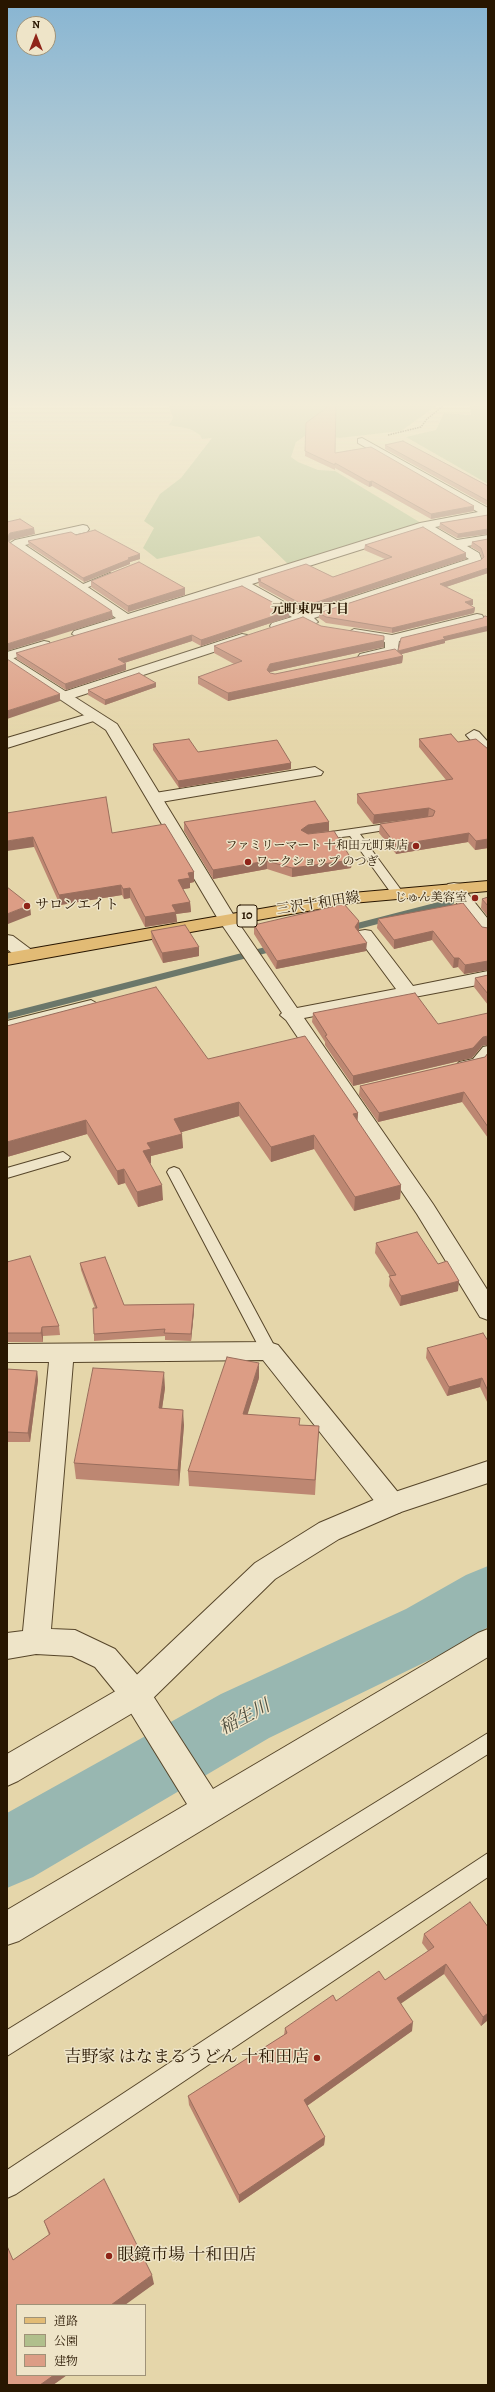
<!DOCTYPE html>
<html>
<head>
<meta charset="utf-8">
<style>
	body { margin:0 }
	#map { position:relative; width:495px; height:2392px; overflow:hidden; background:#e5d6aa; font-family:Alegreya,"Noto Serif JP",serif }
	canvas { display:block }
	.frame { position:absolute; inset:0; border:8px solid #281600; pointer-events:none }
	.legend { position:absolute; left:16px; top:2304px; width:130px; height:72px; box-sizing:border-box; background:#eee4c8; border:1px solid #9f9278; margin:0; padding:5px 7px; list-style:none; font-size:12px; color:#281600 }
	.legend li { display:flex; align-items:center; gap:8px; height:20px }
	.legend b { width:20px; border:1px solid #9f9278 }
	.north { position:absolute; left:16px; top:16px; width:40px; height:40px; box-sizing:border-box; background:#eee4c8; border:1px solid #9f9278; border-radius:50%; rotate:0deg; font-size:11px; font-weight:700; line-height:16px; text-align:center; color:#281600 }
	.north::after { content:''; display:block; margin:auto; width:14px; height:18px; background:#8f2418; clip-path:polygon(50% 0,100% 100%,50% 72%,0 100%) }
</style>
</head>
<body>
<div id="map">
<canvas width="495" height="2392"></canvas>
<div class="frame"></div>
<ul class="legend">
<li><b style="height:5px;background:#e2bb75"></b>道路</li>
<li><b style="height:11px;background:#b0bf8c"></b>公園</li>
<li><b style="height:11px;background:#dc9d85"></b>建物</li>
</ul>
<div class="north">N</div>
</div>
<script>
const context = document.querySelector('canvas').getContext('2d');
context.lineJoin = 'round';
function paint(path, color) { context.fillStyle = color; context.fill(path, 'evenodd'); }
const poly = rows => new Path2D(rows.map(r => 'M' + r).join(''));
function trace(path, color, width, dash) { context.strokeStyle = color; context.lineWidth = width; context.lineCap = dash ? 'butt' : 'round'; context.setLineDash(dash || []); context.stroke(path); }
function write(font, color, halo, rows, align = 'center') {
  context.font = font + ' Alegreya,"Noto Serif JP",serif'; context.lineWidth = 3; context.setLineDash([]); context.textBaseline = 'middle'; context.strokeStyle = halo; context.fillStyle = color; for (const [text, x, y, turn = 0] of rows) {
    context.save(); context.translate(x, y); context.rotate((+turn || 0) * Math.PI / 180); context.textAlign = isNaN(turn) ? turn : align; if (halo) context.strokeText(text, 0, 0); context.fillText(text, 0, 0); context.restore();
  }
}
const green = poly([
	[167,402,442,402,401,431,339,438,308,434,296,442,291,457,298,462,318,470,335,471,421,523,289,565,259,536,157,559,143,548,154,528,144,521,160,494,181,478,212,438,202,439,200,435,190,429,169,425,173,418],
	[470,402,488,402,488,484,406,437,436,430,444,413,471,415]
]);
const stream = poly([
	[350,928,451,902],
	[7,1016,274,948]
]);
const river = poly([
	[488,1566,488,1627,452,1649,269,1738,33,1877,7,1888,7,1813,221,1694,406,1609,466,1575,488,1566]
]);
const path = poly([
	[388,435,421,427,427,419,448,402]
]);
const service = poly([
	[110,573,114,576,113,578,80,590,76,587,110,573],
	[400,822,406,825,404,827,360,834,404,894,398,898,394,897,350,836,317,840,311,837,317,834,400,822],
	[91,1000,98,1004,96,1007,7,1029,7,1021,91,1000],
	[488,1046,488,1059,483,1065,464,1069,459,1068,457,1065,459,1062,473,1059,483,1047,488,1046],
	[63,1152,70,1157,68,1160,7,1178,7,1168,63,1152],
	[174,1167,179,1169,181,1172,277,1351,275,1355,269,1357,263,1355,261,1351,167,1172,169,1169,174,1167],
	[488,1733,488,1754,7,2056,7,2030,488,1733],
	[488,1853,488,1877,16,2194,7,2198,7,2170,488,1853]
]);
const minor = poly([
	[362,438,488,508,488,518,435,527,457,540,488,535,488,543,467,546,479,553,482,561,480,564,314,618,318,622,311,626,302,622,277,630,272,629,270,626,272,623,292,617,240,588,79,638,72,634,74,631,116,618,9,544,15,540,83,525,87,526,89,529,87,532,25,545,128,614,420,523,478,512,358,443,358,439,362,438],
	[423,530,469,559,304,613,252,584,423,530],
	[477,614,482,615,484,618,482,621,399,641,397,654,365,661,358,657,360,654,385,648,385,642,354,637,347,633,354,629,392,635,477,614],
	[242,634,247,635,249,638,247,641,70,699,60,699,58,696,60,693,242,634],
	[44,641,49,642,51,645,49,648,7,660,7,652,44,641],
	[95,712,102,716,100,719,7,748,7,738,95,712],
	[474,730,479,732,488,742,488,756,483,754,466,735,474,730],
	[315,767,323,772,321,775,155,803,149,801,147,798,149,795,155,793,315,767],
	[454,883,460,884,488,919,488,936,482,935,445,888,448,884,454,883],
	[227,914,233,915,297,1008,396,989,356,935,359,931,365,930,371,931,413,986,488,971,488,983,304,1018,433,1204,488,1291,488,1320,480,1317,417,1214,286,1020,280,1015,282,1013,218,919,221,915,227,914],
	[7,935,13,936,33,951,35,955,33,959,19,959,7,949,7,935],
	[269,1342,278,1345,401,1496,405,1504,401,1512,392,1515,383,1512,263,1360,73,1362,51,1629,75,1630,115,1649,146,1685,213,1789,478,1633,488,1629,488,1657,19,1941,7,1945,7,1910,187,1804,126,1705,95,1667,72,1656,36,1654,7,1659,7,1633,23,1631,49,1362,7,1362,7,1344,269,1342]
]);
const tertiary = poly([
	[7,654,117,724,236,919,233,923,227,924,221,923,218,919,106,730,7,664,7,654],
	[488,1461,488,1483,401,1512,339,1539,275,1579,146,1705,18,1781,7,1786,7,1754,126,1685,255,1563,319,1523,383,1496,488,1461]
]);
const primary = poly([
	[488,881,488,891,352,903,7,965,7,953,352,893,488,881]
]);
const wall = poly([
	[306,423,335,453,474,511,431,519,372,486,369,487,335,468,335,470,305,456],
	[385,445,488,486,488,506,385,449],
	[488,515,488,534,457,538,439,528,440,523],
	[76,535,140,559,130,562,130,564,84,582,29,546,28,541],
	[488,539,488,573,446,587,473,600,473,605,470,605,475,608,474,613,392,633,326,623,319,618,319,613,481,560,482,559,480,552,471,547,472,542],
	[365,545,466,553,466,559,305,611,259,586,258,579,333,577,385,559,364,550],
	[91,581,185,588,185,595,128,612,91,587],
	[289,611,289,617,201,646,192,641,124,663,126,664,126,670,66,690,17,659,16,653],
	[488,617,445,641,445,643,401,654,403,656,402,663,228,701,198,684,198,677,234,664,214,653,214,646,321,626,384,647,270,672,269,673,270,673,275,674,398,652],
	[156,683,156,687,105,705,88,695,88,690],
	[419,739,458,742,488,749,488,848,475,850,468,842,396,854,379,833,380,824,423,817,373,824,357,803,357,794,446,780,419,747],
	[153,744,198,752,291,763,291,769,179,788,153,750],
	[7,813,112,833,194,872,194,882,190,883,190,888,183,889,190,902,191,912,176,914,177,922,145,927,130,898,124,899,122,895,60,905,34,847],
	[184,822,329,822,329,831,307,834,352,860,351,868,292,877,267,869,213,879,184,831],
	[488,897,488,917,481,908,482,899],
	[378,919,488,928,488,970,464,974,458,967,453,968,432,940,394,949,377,928],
	[359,921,359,930,358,931,366,951,276,969,254,934,254,925],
	[151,931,199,956,163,963,152,941],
	[488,975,488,1005,474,987,475,978],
	[313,1013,438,1024,482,1046,472,1058,353,1086,325,1045,325,1042,312,1022],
	[488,1053,488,1138,462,1102,378,1122,359,1095,360,1086,485,1057],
	[208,1059,358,1113,357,1121,401,1185,400,1199,354,1211,314,1149,271,1162,239,1116,181,1132,183,1148,151,1156,151,1163,150,1164,163,1200,138,1207,125,1183,118,1185,87,1134,7,1157],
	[376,1243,438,1264,458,1291,400,1306,389,1286,390,1276,375,1253],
	[7,1262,59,1326,60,1335,43,1336,43,1342,7,1342],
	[80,1263,124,1305,194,1304,194,1311,191,1341,165,1340,165,1336,94,1341,94,1334,95,1308,81,1270],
	[488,1341,488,1404,480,1387,447,1396,426,1358,427,1348],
	[7,1369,37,1371,38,1380,30,1442,7,1442],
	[259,1378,247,1414,299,1425,319,1426,315,1495,189,1486,188,1471],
	[165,1388,162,1408,184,1425,179,1486,76,1479,74,1463],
	[488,1927,488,2020,481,2026,444,1974,401,2003,412,2031,307,2106,325,2137,324,2145,239,2203,189,2105,188,2096,284,2035,285,2028,336,2001,385,1980,428,1951,422,1943,424,1934],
	[44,2221,154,2284,17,2375,67,2375,53,2385,7,2385,13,2260,49,2235]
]);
const shadedWall = poly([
	[372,481,372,486,369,487,369,482],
	[474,506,474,511,431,519,431,514],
	[34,528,35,534,11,540,8,543,7,537,10,533],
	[488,529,488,534,457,538,458,534],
	[466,553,466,559,305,611,305,606],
	[140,554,140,559,130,562,130,564,84,582,83,578,128,558],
	[488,568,488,573,440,589,440,584],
	[185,588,185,595,128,612,128,606],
	[473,600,473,605,464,607,465,602],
	[475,608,474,613,392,633,392,628],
	[112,611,113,618,7,651,7,644],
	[289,611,289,617,201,646,201,640],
	[488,626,488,631,445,641,445,643,398,655,398,651,443,637],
	[192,635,192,641,118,665,118,659],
	[384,640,384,647,270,672,267,677,267,670,270,664],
	[403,656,402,663,228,701,228,693],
	[126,664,126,670,66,690,65,684],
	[156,683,156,687,105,705,105,700],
	[60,694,60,701,7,719,7,711],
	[291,763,291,769,179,788,178,781],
	[429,808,428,817,373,824,374,815],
	[329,822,329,831,308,834,301,839,301,830,308,825],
	[469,833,468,842,396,854,396,845],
	[33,837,34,847,7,851,7,841],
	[488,839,488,848,475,850,476,841],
	[352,860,351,868,292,877,292,868],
	[267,861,267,869,213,879,213,870],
	[194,872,194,882,190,883,190,888,178,890,178,880,188,873],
	[121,885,122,895,60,905,59,895],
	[130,888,130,898,124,899,123,889],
	[190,902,191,912,176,914,177,922,145,927,145,917,172,905],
	[30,905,31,915,8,924,7,914],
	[359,921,359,930,355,936,355,927],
	[433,931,432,940,394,949,394,940],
	[367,943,366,951,276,969,277,961],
	[199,947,199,956,163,963,162,953],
	[454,958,459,958,458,967,453,968],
	[488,961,488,970,464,974,465,965],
	[488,1036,488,1045,482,1046,472,1058,353,1086,353,1076,483,1037],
	[464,1092,462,1102,378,1122,379,1113],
	[239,1102,239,1116,175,1134,174,1119],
	[358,1113,357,1128,353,1114],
	[86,1120,87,1134,7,1157,7,1142],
	[182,1134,183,1148,151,1156,151,1163,144,1165,143,1151,147,1143],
	[314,1135,314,1149,271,1162,271,1147],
	[124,1169,125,1183,118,1185,117,1171],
	[162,1185,163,1200,138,1207,137,1192],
	[401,1185,400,1199,354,1211,355,1197],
	[459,1281,458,1291,400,1306,401,1296],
	[194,1304,194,1311,191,1341,191,1334],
	[42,1327,43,1336,43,1342,41,1333],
	[259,1363,259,1378,243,1429,243,1414],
	[37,1371,38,1380,30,1442,28,1433],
	[164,1372,165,1388,160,1423,159,1408],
	[482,1378,480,1387,447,1396,449,1387],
	[183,1410,184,1425,179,1486,178,1470],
	[446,1964,444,1974,396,2007,397,1998],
	[488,2013,488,2020,481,2026,483,2017],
	[413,2022,412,2031,304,2108,304,2100],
	[325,2137,324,2145,239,2203,239,2195],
	[152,2275,154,2284,125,2305,111,2305],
	[54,2375,67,2375,53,2385,40,2385]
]);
const building = poly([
	[334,402,336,402,335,453,371,447,474,506,431,514,372,481,369,482,335,463,335,465,305,451,306,423,334,402],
	[403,441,488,486,488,501,385,445,403,441],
	[488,515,488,529,458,534,440,523,488,515],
	[20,519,34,528,10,533,7,537,9,542,112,611,7,644,7,522,20,519],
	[423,527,466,553,305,606,259,581,261,580,258,579,306,564,333,577,392,557,365,545,423,527],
	[95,530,140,554,128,558,130,559,83,578,28,541,71,532,76,535,95,530],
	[488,539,488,568,440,584,473,600,465,602,475,608,392,628,326,617,319,613,481,560,484,557,481,548,472,542,488,539],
	[139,562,185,588,128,606,91,581,139,562],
	[242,586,289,611,201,640,192,635,118,659,126,664,65,684,16,653,242,586],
	[485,616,488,617,488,626,443,637,445,639,398,651,401,638,483,618,485,616],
	[303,617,321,626,384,636,384,640,270,664,267,670,270,673,275,674,395,649,403,656,228,693,198,677,242,661,214,646,303,617],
	[7,659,60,694,7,711,7,659],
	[139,673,156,683,105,700,88,690,139,673],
	[451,734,458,742,476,739,488,749,488,839,476,841,469,833,396,845,380,824,433,816,435,811,429,808,374,815,357,794,453,779,419,739,451,734],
	[189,739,198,752,277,740,291,763,178,781,153,744,189,739],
	[106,797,112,833,165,824,194,872,188,873,190,878,178,880,190,902,172,905,176,912,145,917,130,888,123,889,121,885,59,895,33,837,7,841,7,813,106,797],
	[315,801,329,822,308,825,301,830,308,834,334,831,352,860,292,868,267,861,213,870,184,822,315,801],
	[7,887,30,905,7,914,7,887],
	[488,897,488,906,482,899,488,897],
	[463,903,482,927,488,928,488,961,465,965,459,958,454,958,433,931,394,940,378,919,463,903],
	[344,904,359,921,355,927,367,943,277,961,254,925,344,904],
	[185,925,199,947,162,953,151,931,185,925],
	[488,975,488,994,475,978,488,975],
	[156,987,208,1059,305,1036,358,1113,353,1114,401,1185,355,1197,314,1135,271,1147,239,1102,174,1119,182,1134,147,1143,151,1149,143,1151,162,1185,137,1192,124,1169,117,1171,86,1120,7,1142,7,1026,156,987],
	[415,993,438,1024,488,1013,488,1036,483,1037,473,1048,353,1076,325,1036,327,1035,313,1013,415,993],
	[488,1053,488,1127,464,1092,379,1113,360,1086,485,1057,488,1053],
	[417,1232,438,1264,447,1261,459,1281,401,1296,389,1276,396,1275,376,1243,417,1232],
	[30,1256,59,1326,42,1327,41,1333,7,1333,7,1262,30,1256],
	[105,1257,124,1305,194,1304,191,1334,164,1333,165,1329,94,1334,93,1308,97,1308,80,1263,105,1257],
	[483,1333,488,1341,488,1391,482,1378,449,1387,427,1348,483,1333],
	[227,1357,259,1363,243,1414,300,1418,299,1425,319,1426,315,1480,188,1471,227,1357],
	[93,1368,164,1372,159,1408,183,1410,178,1470,74,1463,93,1368],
	[7,1369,37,1371,28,1433,7,1432,7,1369],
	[470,1902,488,1927,488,2013,483,2017,446,1964,397,1998,413,2022,304,2100,325,2137,239,2195,188,2096,287,2033,285,2028,333,1995,336,2001,379,1971,385,1980,434,1947,424,1934,470,1902],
	[104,2179,152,2275,111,2305,17,2305,17,2375,54,2375,40,2385,7,2385,7,2246,13,2260,50,2234,44,2221,104,2179]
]);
const markers = [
	[416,846,4,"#8f2418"],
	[248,862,4,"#8f2418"],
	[475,898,4,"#8f2418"],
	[27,906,4,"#8f2418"],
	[317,2058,4,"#8f2418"],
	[109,2256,4,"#8f2418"]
];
const farPoinames = [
	["ファミリーマート 十和田元町東店",408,846],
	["ワークショップ のつぎ",256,862,"left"],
	["じゅん美容室",467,898]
];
const farNeighbourhoodnames = [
	["元町東四丁目",310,610]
];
const shields = [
	[247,916,20]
];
const shieldNames = [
	["10",247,916]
];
const streetNames = [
	["三沢十和田線",318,904,-9]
];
const poiNames = [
	["サロンエイト",35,906]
];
const nearPoinames = [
	["吉野家 はなまるうどん 十和田店",309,2058],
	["眼鏡市場 十和田店",117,2256,"left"]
];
const nearWaternames = [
	["稲生川",245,1718,-28]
];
paint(green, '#b0bf8c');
trace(stream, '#6b776a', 6);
paint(river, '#98b7b1');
trace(service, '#57462a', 2);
trace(minor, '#57462a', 2);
trace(tertiary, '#57462a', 2);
trace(primary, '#281600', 2);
trace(path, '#281600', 1.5, [1.5, 1]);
paint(service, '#eee4c8');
paint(minor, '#eee4c8');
paint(tertiary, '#eee4c8');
paint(primary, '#e2bb75');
paint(wall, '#bd8772');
paint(shadedWall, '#9a6e5d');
paint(building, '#dc9d85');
trace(building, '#9a6e5d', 1);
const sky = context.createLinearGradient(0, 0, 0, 737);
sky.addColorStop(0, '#88b5d2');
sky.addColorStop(0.55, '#f3edd9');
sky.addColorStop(1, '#f3edd900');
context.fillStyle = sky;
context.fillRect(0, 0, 495, 737);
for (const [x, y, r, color] of markers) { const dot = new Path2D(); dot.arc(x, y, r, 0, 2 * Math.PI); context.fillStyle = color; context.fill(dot); trace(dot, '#eee4c8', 1.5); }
write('12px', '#281600', '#eee4c8', farPoinames, 'right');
write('bold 13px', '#281600', '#eee4c8', farNeighbourhoodnames);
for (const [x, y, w] of shields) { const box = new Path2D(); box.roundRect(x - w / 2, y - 11, w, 22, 3); context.fillStyle = '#eee4c8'; context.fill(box); trace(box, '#281600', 1); }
write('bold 13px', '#281600', null, shieldNames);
write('14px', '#281600', '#eee4c8', streetNames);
write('14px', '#281600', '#eee4c8', poiNames, 'left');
write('17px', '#281600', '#eee4c8', nearPoinames, 'right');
write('italic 18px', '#4f4e3e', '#eee4c8', nearWaternames);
</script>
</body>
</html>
